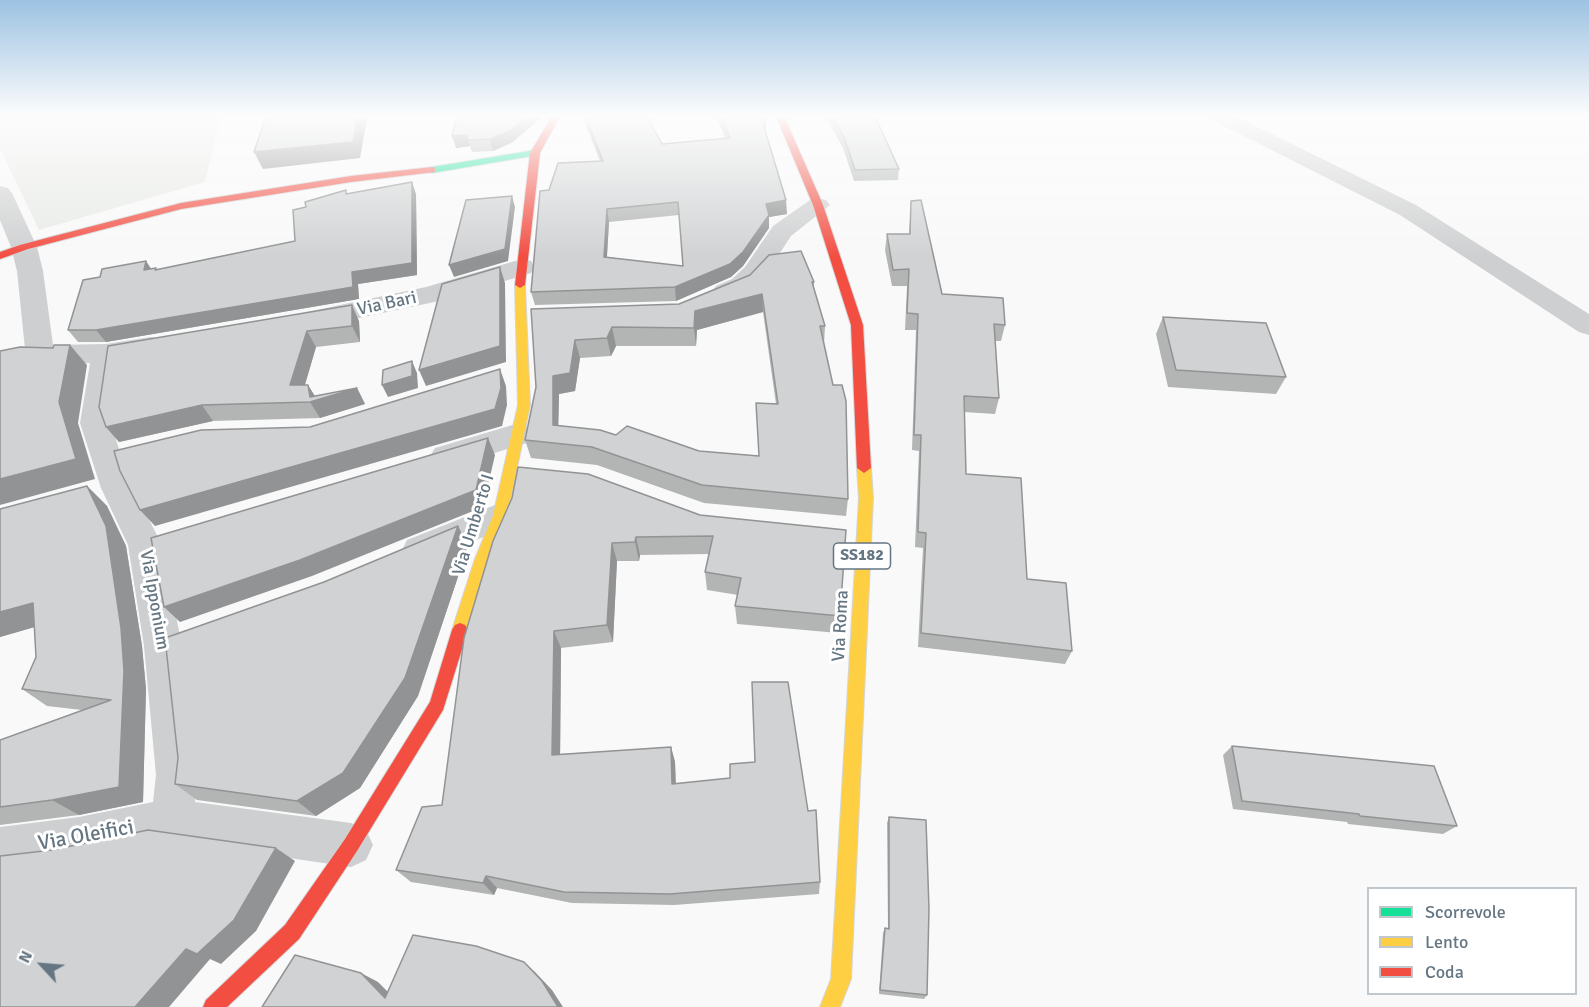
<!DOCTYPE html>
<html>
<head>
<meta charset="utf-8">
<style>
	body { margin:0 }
	#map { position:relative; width:1589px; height:1007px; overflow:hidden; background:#f9f9f9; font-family:Signika,sans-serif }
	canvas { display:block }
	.legend { position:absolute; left:1367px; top:887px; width:210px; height:108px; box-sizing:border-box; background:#fff; border:2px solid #c1c8cd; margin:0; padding:8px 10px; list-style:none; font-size:18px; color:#657683 }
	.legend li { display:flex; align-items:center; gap:12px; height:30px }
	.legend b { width:30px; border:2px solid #c1c8cd }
	.north { position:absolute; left:12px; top:935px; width:60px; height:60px; -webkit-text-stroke:4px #fff; paint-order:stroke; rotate:296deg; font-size:16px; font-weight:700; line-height:24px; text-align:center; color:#657683 }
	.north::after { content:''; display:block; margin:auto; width:21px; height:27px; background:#657683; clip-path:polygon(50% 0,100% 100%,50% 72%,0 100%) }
</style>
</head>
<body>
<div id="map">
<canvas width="1589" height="1007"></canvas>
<ul class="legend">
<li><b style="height:8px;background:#16e098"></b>Scorrevole</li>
<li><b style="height:8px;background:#ffcf43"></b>Lento</li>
<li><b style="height:8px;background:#f24e42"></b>Coda</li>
</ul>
<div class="north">N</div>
</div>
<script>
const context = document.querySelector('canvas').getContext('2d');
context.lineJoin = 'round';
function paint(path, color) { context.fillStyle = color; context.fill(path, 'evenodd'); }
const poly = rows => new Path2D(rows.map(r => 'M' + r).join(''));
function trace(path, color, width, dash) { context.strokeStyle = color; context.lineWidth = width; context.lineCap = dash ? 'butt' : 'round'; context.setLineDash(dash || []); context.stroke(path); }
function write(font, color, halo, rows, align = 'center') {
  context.font = font + ' Signika,sans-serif'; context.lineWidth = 6; context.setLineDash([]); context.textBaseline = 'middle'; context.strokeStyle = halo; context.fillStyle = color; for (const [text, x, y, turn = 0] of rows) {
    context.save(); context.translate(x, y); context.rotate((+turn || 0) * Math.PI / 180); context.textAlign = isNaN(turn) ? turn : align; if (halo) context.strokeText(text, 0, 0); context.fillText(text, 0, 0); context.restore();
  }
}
const green = poly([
	[0,116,221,116,205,182,39,230,0,149]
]);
const street = poly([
	[1208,116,1235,116,1416,205,1589,314,1589,335,1579,332,1400,215,1212,120,1208,116],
	[0,186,8,188,12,193,37,247,43,271,53,345,106,344,151,337,161,339,165,346,161,353,119,360,110,423,133,488,162,545,182,646,198,775,195,802,351,823,366,830,373,845,366,860,351,867,172,841,79,861,0,871,0,827,79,817,153,802,156,775,144,646,128,545,101,488,80,423,90,363,40,365,0,374,0,354,25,349,17,271,11,247,0,220,0,186],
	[818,198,826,200,830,205,791,236,763,279,750,291,734,298,725,300,716,298,712,292,716,286,732,279,745,267,773,226,810,200,818,198],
	[522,259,531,261,535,267,531,273,439,301,312,328,302,325,298,319,302,313,426,287,522,259],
	[516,424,527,427,531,435,527,443,446,468,435,464,430,456,435,448,516,424],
	[500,503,512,507,517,516,512,525,419,564,407,560,402,550,407,540,500,503]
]);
const fast = poly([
	[535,150,538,151,538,155,432,173,427,170,432,167,535,150]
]);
const slow = poly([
	[520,282,525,285,530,405,507,516,489,559,468,630,465,635,460,637,455,635,452,630,475,559,493,516,518,405,515,285,520,282],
	[864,463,871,468,873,498,851,979,840,1007,820,1007,831,979,859,498,857,468,864,463]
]);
const jam = poly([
	[552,116,560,116,540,153,525,285,520,288,515,285,530,153,552,116],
	[776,116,784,116,823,205,863,325,871,468,864,473,857,468,851,325,813,205,776,116],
	[432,167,435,168,435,172,351,182,181,209,28,249,0,259,0,252,20,245,181,203,351,176,432,167],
	[460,623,465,625,468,630,443,710,357,851,299,939,227,1007,203,1007,206,1000,285,925,345,839,430,702,452,630,455,625,460,623]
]);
const wall = poly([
	[457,116,513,142,493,151,472,152,470,146,456,148],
	[582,116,647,116,662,144,725,138,716,116,765,116,766,129,765,130,787,214,769,217,769,228,743,266,731,277,676,301,535,305,531,292,549,190,600,161],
	[679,215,683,266,607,257,609,222],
	[825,116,875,116,899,169,898,180,854,181,843,148],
	[348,194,416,194,417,275,358,284,359,299,106,342,78,342,68,330,151,269,156,268,157,270,295,241,306,207],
	[911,201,942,294,1005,325,1001,341,995,341,999,398,995,414,964,412,966,474,1027,579,1072,651,1065,664,918,647,923,548,915,547,919,451,912,450,916,330,905,330,907,286,892,286,885,250,887,234,909,234],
	[814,282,814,290,825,326,824,344,848,499,846,516,704,503,597,465,531,458,525,440,536,387,531,309,679,304],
	[763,312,776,404,759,456,699,451,558,425,559,394,575,391,580,358,611,356,616,346,696,346,697,330],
	[1163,317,1286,377,1276,394,1168,387,1156,334],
	[359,321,360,342,316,347,305,385,308,385,315,396,357,388,365,404,320,418,213,421,119,442,106,427,108,346],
	[87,486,107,506,126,546,142,646,146,689,143,802,79,815,0,825,0,740,82,710,47,706,22,689,36,657,34,627,0,637,0,509],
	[700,515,846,530,838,633,737,624,735,606,738,595,707,590,705,572,709,554,640,555,639,561,617,561,613,642,561,648,560,754,671,747,675,762,676,783,820,882,819,894,674,905,572,903,497,888,494,895,411,882,396,870,442,805,493,541],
	[458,526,468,547,418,696,360,788,316,816,197,800,175,784,324,582],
	[1232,746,1457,826,1443,834,1348,824,1347,822,1233,809,1223,755],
	[889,817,927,995,924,999,879,994,883,933,885,928,888,929,887,823]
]);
const shadedWall = poly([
	[358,116,365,116,367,119,360,158,263,169,254,152],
	[528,116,543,116,513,142,493,151,490,139],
	[761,117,766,117,766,129,761,130],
	[467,135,470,146,456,148,452,136],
	[412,182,416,194,417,275,358,284,359,299,106,342,96,330,352,272],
	[512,196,515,207,508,261,454,277,449,265],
	[786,200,787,214,769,217,769,228,743,266,731,277,676,301,675,287,766,204],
	[607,209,609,222,606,270,604,257],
	[146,261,154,273,144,270],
	[500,267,505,283,506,362,426,386,419,370],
	[762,294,763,312,697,330,696,346,694,328,695,311],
	[352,305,359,321,360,342,352,326],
	[612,327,616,346,611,356,607,338],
	[307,331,316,347,300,401,290,385],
	[575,340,580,358,575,391,559,394,558,442,553,425,553,376],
	[70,345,87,365,78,423,95,479,0,505,0,479,59,402],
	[412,361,417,373,418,388,388,397,382,385],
	[500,369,506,386,507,405,502,426,155,526,140,510],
	[308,385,317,400,357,388,365,404,320,418,310,402],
	[202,405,213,421,119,442,106,427],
	[488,438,495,455,483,507,312,576,180,622,164,607],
	[87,486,107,506,126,546,142,646,146,689,143,802,79,815,52,800,119,787],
	[458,526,468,547,418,696,360,788,316,816,297,801],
	[636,537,640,555,639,561,635,542],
	[612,543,617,561,613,642,607,625],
	[33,603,56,621,0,637,0,612],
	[554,631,561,648,560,770,552,755],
	[671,747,675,762,676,798,672,784],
	[276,848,295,861,256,931,221,964,210,959,169,1007,135,1007],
	[486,876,497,888,494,895,483,883],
	[524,962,535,972,552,990,563,1007,558,1007],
	[361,973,378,982,402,1006,385,998]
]);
const building = poly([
	[266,116,358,116,353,142,254,152,266,116],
	[457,116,528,116,510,131,490,139,468,140,467,135,452,136,457,116],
	[585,116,647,116,662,144,730,138,721,116,765,116,766,117,761,117,786,200,766,204,769,215,743,252,730,264,675,287,531,292,540,191,549,190,558,163,603,161,585,116],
	[678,202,683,266,604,257,607,209,678,202],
	[832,116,875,116,899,169,855,170,844,137,832,116],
	[412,182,412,263,352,272,353,287,96,330,68,330,83,280,100,277,102,269,146,261,144,270,156,268,155,270,295,241,293,210,306,207,305,202,346,190,346,194,412,182],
	[512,196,505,249,449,265,466,200,512,196],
	[921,200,942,294,1003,298,1005,325,994,324,999,398,964,396,966,474,1021,478,1027,579,1066,583,1072,651,921,633,926,533,918,532,921,435,914,435,918,314,907,313,909,269,893,270,887,234,910,234,911,201,921,200],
	[801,251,814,282,812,282,825,326,820,326,833,385,842,385,846,401,848,499,702,485,592,447,525,440,536,387,531,309,679,304,750,275,769,255,801,251],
	[762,294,778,404,756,403,759,456,699,451,627,426,616,435,600,430,553,425,553,376,570,373,575,340,607,338,612,327,694,328,695,311,762,294],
	[500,267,500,346,419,370,442,284,500,267],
	[352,305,352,326,307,331,290,385,308,385,310,397,357,388,310,402,202,405,106,427,99,407,108,346,352,305],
	[1163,317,1266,323,1286,377,1176,370,1163,317],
	[54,345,70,345,59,402,76,459,0,479,0,351,20,347,53,348,54,345],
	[412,361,412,376,382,385,383,370,412,361],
	[500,369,501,388,495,409,140,510,120,471,114,451,201,430,310,427,500,369],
	[488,438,476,490,300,560,164,607,151,538,488,438],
	[518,467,588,474,700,515,846,530,840,616,735,606,741,578,705,572,713,536,636,537,635,542,612,543,607,625,554,631,552,755,671,747,672,784,730,778,730,764,755,762,752,682,788,682,808,811,816,810,820,882,670,894,564,892,486,876,483,883,396,870,422,807,442,805,464,638,493,541,512,498,518,467],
	[87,486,106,526,121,628,124,671,119,787,52,800,0,807,0,740,111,700,22,689,36,657,33,603,0,612,0,509,87,486],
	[458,526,405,678,343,773,297,801,175,784,178,758,165,638,324,582,458,526],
	[1232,746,1434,766,1457,826,1360,816,1359,814,1242,801,1232,746],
	[889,817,926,820,929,909,927,995,880,990,885,928,889,929,889,817],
	[148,830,276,848,234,920,197,954,186,949,135,1007,0,1007,0,856,52,850,148,830],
	[413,935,476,946,524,962,542,981,558,1007,262,1007,295,955,361,973,385,998,413,935]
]);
const shields = [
	[862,556,57]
];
const shieldNames = [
	["SS182",862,556]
];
const streetNames = [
	["Via Bari",387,304,-12],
	["Via Umberto I",474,525,-73],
	["Via Ipponium",154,600,80],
	["Via Roma",841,626,-87]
];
const nearStreetnames = [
	["Via Oleifici",86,836,-10]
];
paint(green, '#e8ebe6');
trace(fast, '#d5d6d7', 2);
trace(slow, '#d5d6d7', 2);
trace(jam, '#d5d6d7', 2);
paint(street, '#cecfd0');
paint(fast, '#16e098');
paint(slow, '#ffcf43');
paint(jam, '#f24e42');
paint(wall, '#b3b5b5');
paint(shadedWall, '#929394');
paint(building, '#d0d2d3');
trace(building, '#929394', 1.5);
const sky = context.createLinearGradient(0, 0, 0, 257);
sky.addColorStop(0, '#9dc2e2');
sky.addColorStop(0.45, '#fcfcfc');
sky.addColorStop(1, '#fcfcfc00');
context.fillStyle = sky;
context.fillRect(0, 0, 1589, 257);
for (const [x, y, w] of shields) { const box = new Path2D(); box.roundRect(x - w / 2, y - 13, w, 26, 4.5); context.fillStyle = '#fff'; context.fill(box); trace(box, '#657683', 1.5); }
write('bold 16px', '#657683', null, shieldNames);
write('18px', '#657683', '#fff', streetNames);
write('21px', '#657683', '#fff', nearStreetnames);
</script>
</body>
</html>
